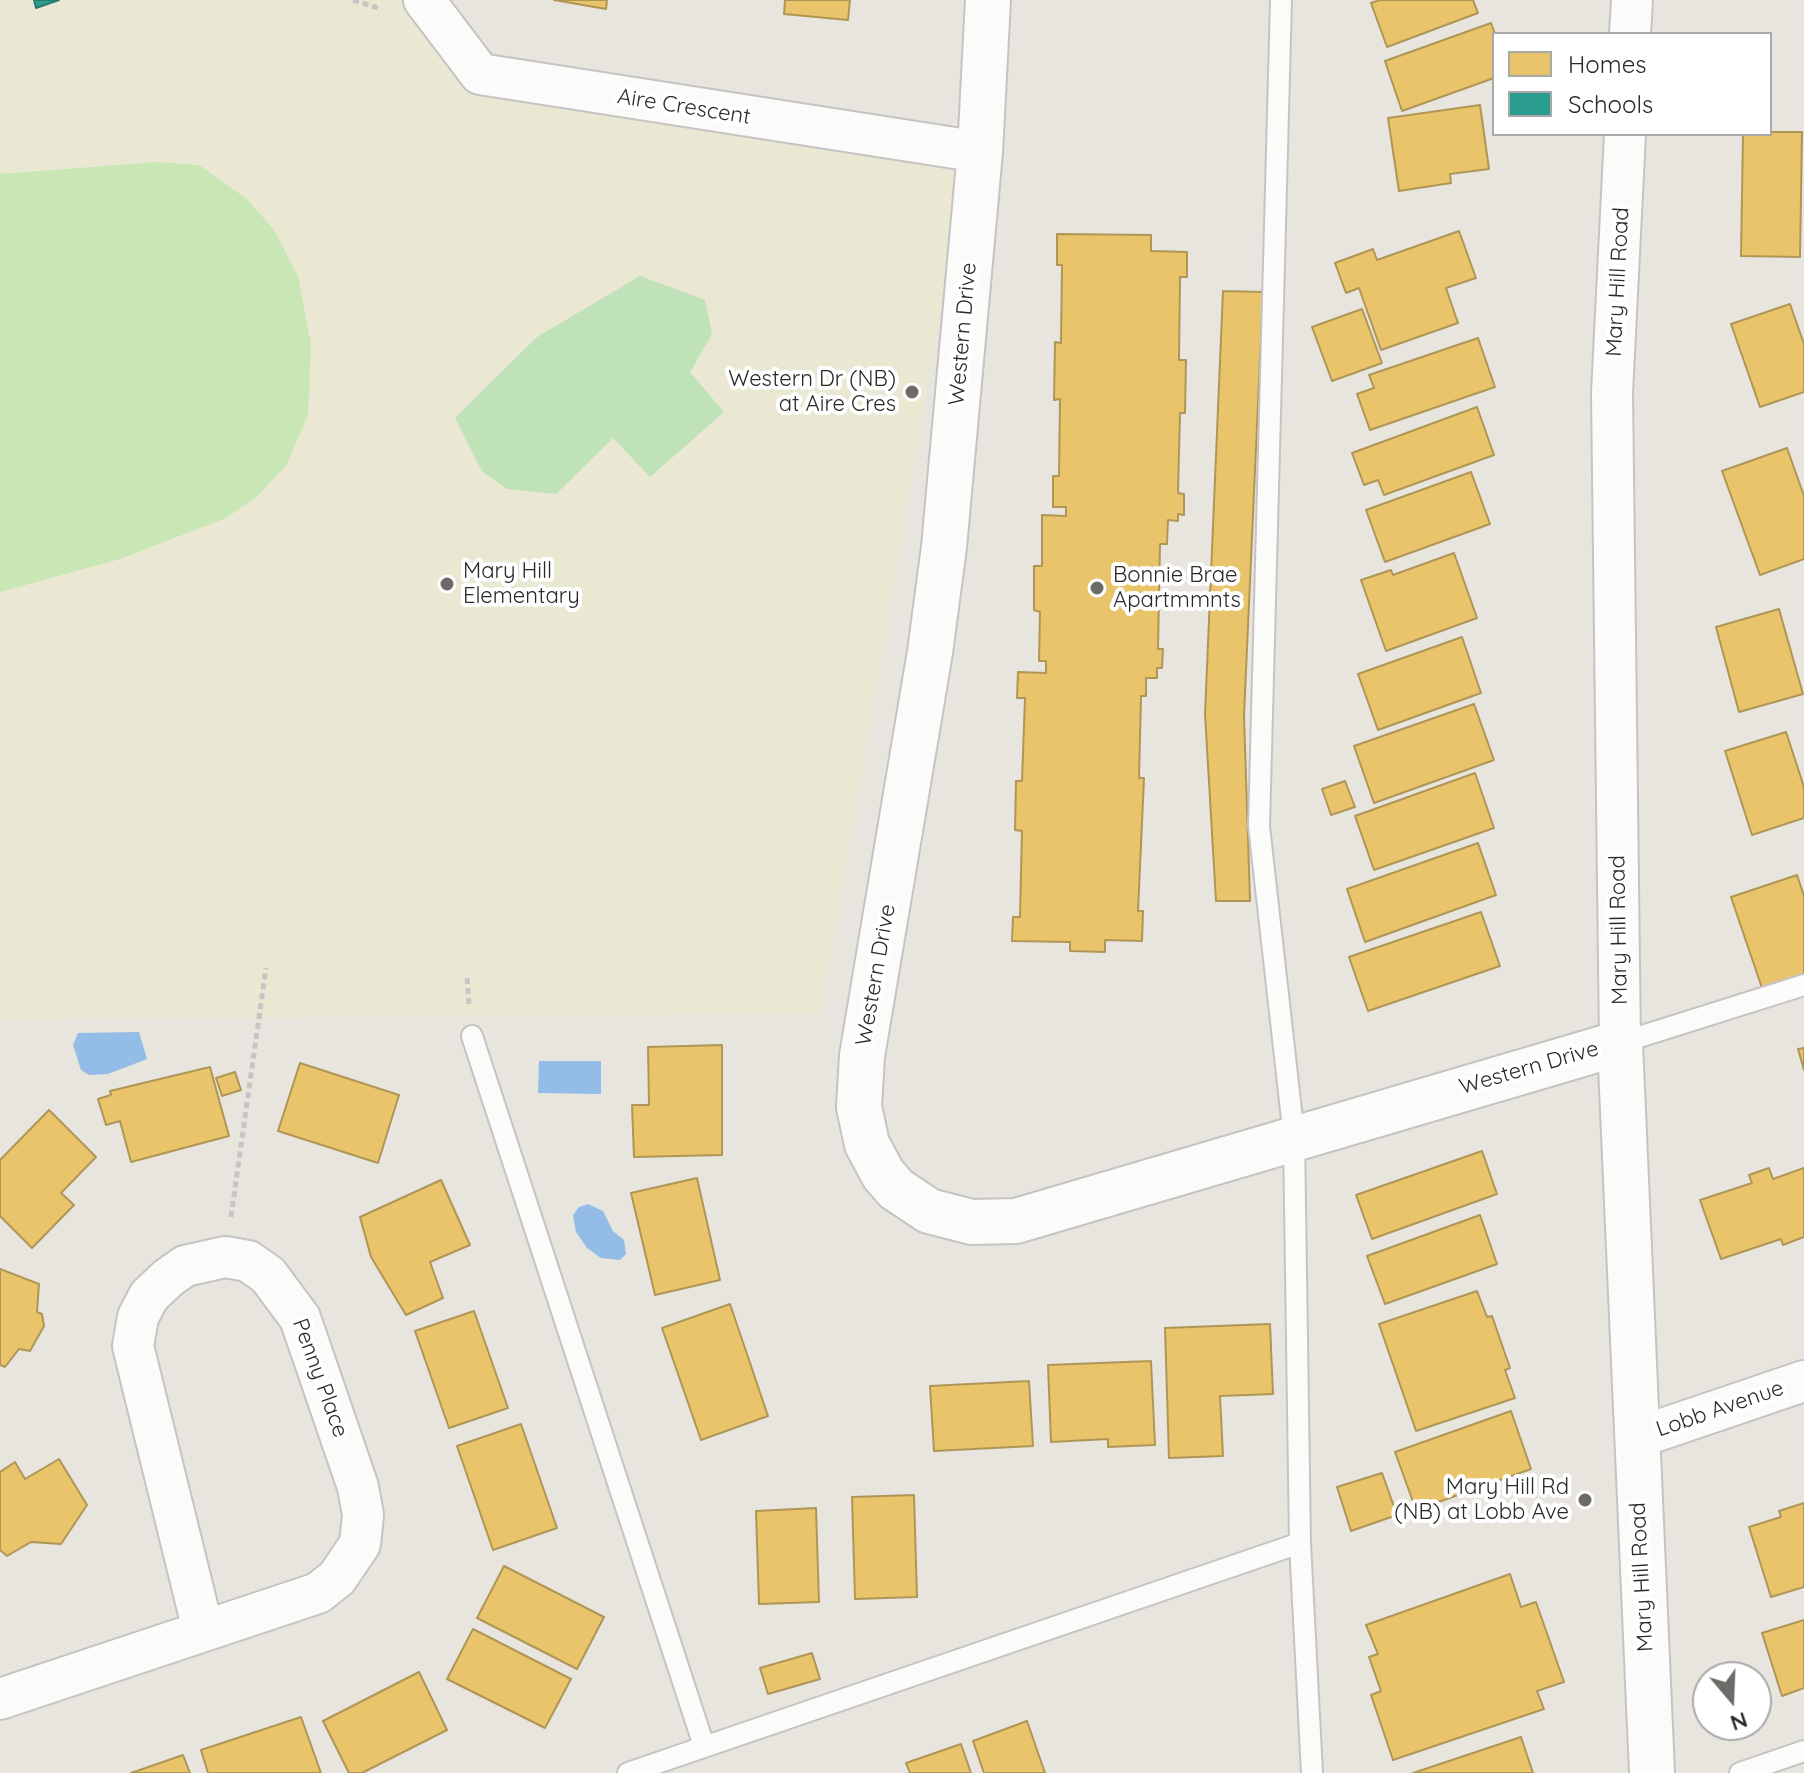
<!DOCTYPE html>
<html>
<head>
<meta charset="utf-8">
<style>
	body { margin:0 }
	#map { position:relative; width:1804px; height:1773px; overflow:hidden; background:#e7e5de; font-family:Quicksand,sans-serif }
	canvas { display:block }
	.legend { position:absolute; left:1492px; top:32px; width:280px; height:104px; box-sizing:border-box; background:#fff; border:2px solid #a9a9a9; margin:0; padding:10px 14px; list-style:none; font-size:24px; color:#292929 }
	.legend li { display:flex; align-items:center; gap:16px; height:40px }
	.legend b { width:40px; border:2px solid #a9a9a9 }
	.north { position:absolute; left:1692px; top:1661px; width:80px; height:80px; box-sizing:border-box; background:#fff; border:2px solid #a9a9a9; border-radius:50%; rotate:161deg; font-size:22px; font-weight:700; line-height:32px; text-align:center; color:#292929 }
	.north::after { content:''; display:block; margin:auto; width:28px; height:36px; background:#6c6b68; clip-path:polygon(50% 0,100% 100%,50% 72%,0 100%) }
</style>
</head>
<body>
<div id="map">
<canvas width="1804" height="1773"></canvas>
<ul class="legend">
<li><b style="height:22px;background:#e9c46a"></b>Homes</li>
<li><b style="height:22px;background:#2a9d8f"></b>Schools</li>
</ul>
<div class="north">N</div>
</div>
<script>
const context = document.querySelector('canvas').getContext('2d');
context.lineJoin = 'round';
function paint(path, color) { context.fillStyle = color; context.fill(path, 'evenodd'); }
const poly = rows => new Path2D(rows.map(r => 'M' + r).join(''));
function trace(path, color, width, dash) { context.strokeStyle = color; context.lineWidth = width; context.lineCap = dash ? 'butt' : 'round'; context.setLineDash(dash || []); context.stroke(path); }
function write(font, color, halo, rows, align = 'center') {
  context.font = font + ' Quicksand,sans-serif'; context.lineWidth = 8; context.setLineDash([]); context.textBaseline = 'middle'; context.strokeStyle = halo; context.fillStyle = color; for (const [text, x, y, turn = 0] of rows) {
    context.save(); context.translate(x, y); context.rotate((+turn || 0) * Math.PI / 180); context.textAlign = isNaN(turn) ? turn : align; if (halo) context.strokeText(text, 0, 0); context.fillText(text, 0, 0); context.restore();
  }
}
const education = poly([
	[0,0,424,0,480,74,967,153,821,1014,0,1019]
]);
const green = poly([
	[640,276,705,300,712,334,690,372,724,412,650,477,613,438,556,494,507,489,482,471,455,418,537,337]
]);
const pitch = poly([
	[157,162,199,165,247,199,274,230,298,276,311,344,308,415,286,466,256,497,226,518,120,559,0,592,0,174]
]);
const water = poly([
	[139,1032,147,1059,108,1074,89,1075,81,1070,73,1045,78,1033],
	[539,1061,601,1061,601,1094,538,1093],
	[588,1204,603,1211,613,1231,624,1240,626,1254,620,1260,601,1258,587,1248,576,1232,573,1215,579,1207]
]);
const homes = poly([
	[554,0,607,0,606,9,554,0],
	[785,0,850,0,848,20,784,14,785,0],
	[1380,0,1473,0,1478,13,1387,47,1371,3,1380,0],
	[1491,23,1495,34,1494,78,1402,111,1385,61,1491,23],
	[1480,105,1489,169,1450,174,1451,183,1399,191,1388,118,1480,105],
	[1770,132,1802,132,1800,257,1741,256,1743,134,1770,132],
	[1459,231,1476,278,1446,288,1458,323,1381,350,1359,288,1346,293,1335,263,1373,249,1377,260,1459,231],
	[1057,234,1151,235,1151,251,1187,252,1187,277,1180,277,1179,360,1186,360,1185,413,1180,413,1178,493,1184,494,1184,515,1178,514,1178,521,1168,520,1167,544,1160,544,1158,649,1163,649,1162,668,1157,668,1157,678,1146,678,1146,696,1141,696,1139,778,1144,778,1138,911,1143,911,1142,941,1105,940,1105,952,1070,951,1070,942,1012,941,1013,917,1020,917,1022,831,1015,830,1016,781,1022,781,1025,698,1017,698,1018,672,1046,673,1046,661,1039,661,1040,612,1034,610,1034,566,1042,566,1042,515,1066,516,1066,507,1053,507,1053,476,1059,476,1060,399,1054,400,1055,342,1061,343,1062,265,1057,265,1057,234],
	[1223,291,1263,292,1244,715,1250,901,1216,901,1205,714,1223,291],
	[1790,304,1804,344,1804,392,1760,407,1731,324,1790,304],
	[1362,309,1382,363,1332,381,1312,327,1362,309],
	[1478,338,1495,387,1370,430,1357,394,1374,388,1369,375,1478,338],
	[1477,407,1494,455,1384,495,1378,480,1364,485,1352,453,1477,407],
	[1787,448,1804,496,1804,559,1760,575,1722,471,1787,448],
	[1471,472,1490,524,1385,562,1366,510,1471,472],
	[1454,553,1477,618,1386,651,1361,580,1391,570,1393,575,1454,553],
	[1779,609,1803,694,1739,712,1716,627,1779,609],
	[1462,637,1481,693,1378,730,1358,674,1462,637],
	[1474,704,1494,760,1374,803,1354,746,1474,704],
	[1786,732,1804,787,1804,818,1752,835,1725,751,1786,732],
	[1475,773,1494,828,1374,870,1355,816,1475,773],
	[1345,781,1355,807,1331,815,1322,789,1345,781],
	[1478,843,1496,895,1365,942,1347,889,1478,843],
	[1797,875,1804,896,1804,974,1762,988,1731,897,1797,875],
	[1481,912,1500,966,1368,1011,1349,957,1481,912],
	[722,1045,722,1155,634,1157,632,1105,649,1105,648,1047,722,1045],
	[1804,1048,1804,1070,1798,1049,1804,1048],
	[300,1063,399,1095,378,1163,278,1131,300,1063],
	[210,1067,229,1136,131,1162,120,1121,106,1125,98,1099,111,1095,110,1091,210,1067],
	[235,1072,241,1090,222,1096,216,1078,235,1072],
	[49,1110,96,1157,61,1193,74,1205,32,1248,0,1216,0,1160,49,1110],
	[1482,1151,1497,1194,1372,1239,1356,1195,1482,1151],
	[1769,1168,1773,1179,1804,1168,1804,1237,1783,1245,1781,1239,1721,1259,1700,1200,1752,1183,1749,1175,1769,1168],
	[697,1178,720,1280,655,1295,631,1193,697,1178],
	[441,1180,470,1245,430,1262,443,1298,406,1315,371,1257,360,1217,441,1180],
	[1480,1215,1497,1264,1385,1304,1367,1256,1480,1215],
	[0,1269,39,1284,37,1312,42,1314,44,1326,30,1351,19,1349,5,1367,0,1365,0,1269],
	[1477,1291,1487,1317,1492,1316,1510,1368,1505,1370,1515,1398,1416,1431,1379,1324,1477,1291],
	[730,1304,768,1416,701,1440,662,1328,730,1304],
	[474,1311,508,1408,449,1428,415,1331,474,1311],
	[1270,1324,1273,1394,1220,1396,1223,1456,1169,1458,1165,1328,1270,1324],
	[1151,1361,1155,1445,1108,1447,1108,1439,1051,1442,1048,1365,1151,1361],
	[1029,1381,1033,1446,934,1451,930,1386,1029,1381],
	[1511,1411,1531,1469,1416,1510,1395,1452,1511,1411],
	[521,1424,557,1528,493,1550,457,1446,521,1424],
	[59,1459,87,1505,61,1544,31,1542,7,1556,0,1550,0,1472,15,1462,25,1479,59,1459],
	[1382,1473,1397,1515,1351,1531,1337,1487,1382,1473],
	[914,1495,917,1597,855,1599,852,1497,914,1495],
	[1804,1503,1804,1587,1771,1597,1749,1527,1781,1517,1779,1511,1804,1503],
	[816,1508,819,1602,759,1604,756,1511,816,1508],
	[504,1566,604,1617,577,1669,477,1618,504,1566],
	[1510,1574,1521,1607,1536,1602,1564,1682,1537,1691,1544,1709,1393,1760,1371,1695,1381,1691,1369,1657,1378,1654,1366,1625,1510,1574],
	[1804,1620,1804,1688,1782,1696,1762,1633,1804,1620],
	[473,1629,571,1679,545,1728,447,1679,473,1629],
	[812,1653,820,1679,768,1694,760,1668,812,1653],
	[419,1672,447,1730,362,1773,349,1773,323,1721,419,1672],
	[301,1717,321,1773,208,1773,201,1750,301,1717],
	[1027,1721,1045,1773,984,1773,973,1741,1027,1721],
	[1521,1737,1533,1773,1413,1773,1521,1737],
	[961,1744,971,1773,910,1773,906,1763,961,1744],
	[183,1755,190,1773,131,1773,183,1755]
]);
const schools = poly([
	[34,0,59,0,36,8,34,0]
]);
const path = poly([
	[353,0,378,8],
	[467,978,469,1005],
	[231,1217,266,968]
]);
const lane = poly([
	[1281,0,1259,826,1294,1137,1300,1543,1312,1773],
	[472,1036,704,1746],
	[1620,1043,1804,985],
	[628,1773,1300,1543],
	[1740,1773,1804,1751]
]);
const street = poly([
	[424,0,480,74,980,152],
	[1630,34,1632,0],
	[1620,1043,1612,393,1625,134],
	[1636,1438,1804,1381],
	[0,1699,318,1593,337,1578,360,1544,363,1515,358,1487,300,1318,268,1275,248,1261,225,1257,185,1266,168,1278,149,1296,138,1317,133,1346,203,1630]
]);
const secondary = poly([
	[988,0,980,152,944,547,930,652,862,1056,859,1107,867,1144,883,1174,896,1189,929,1211,972,1222,1016,1221,1620,1043,1652,1773]
]);
const markers = [
	[912,392,8,"#6c6b68"],
	[447,584,8,"#6c6b68"],
	[1097,588,8,"#6c6b68"],
	[1585,1500,8,"#6c6b68"]
];
const streetNames = [
	["Aire Crescent",684,107,9],
	["Mary Hill Road",1618,282,-87],
	["Western Drive",963,334,-85],
	["Mary Hill Road",1619,930,-91],
	["Western Drive",876,975,-80],
	["Western Drive",1529,1068,-16],
	["Penny Place",320,1378,70],
	["Lobb Avenue",1720,1409,-19],
	["Mary Hill Road",1642,1577,-93]
];
const poiNames = [
	["Western Dr (NB)",896,379],
	["at Aire Cres",896,404],
	["Mary Hill",463,571,"left"],
	["Elementary",463,596,"left"],
	["Bonnie Brae",1113,575,"left"],
	["Apartmmnts",1113,600,"left"],
	["Mary Hill Rd",1569,1487],
	["(NB) at Lobb Ave",1569,1512]
];
paint(education, '#eae8d3');
paint(green, '#bfe2b8');
paint(pitch, '#c8e7b5');
paint(water, '#93bce7');
paint(homes, '#e9c46a');
trace(homes, '#af9656', 2);
paint(schools, '#2a9d8f');
trace(schools, '#2a7a70', 2);
trace(lane, '#c5c4c3', 24);
trace(street, '#c5c4c3', 44);
trace(secondary, '#c5c4c3', 48);
trace(path, '#c5c5c4', 5, [6, 4]);
trace(lane, '#fbfbfa', 20);
trace(street, '#fbfbfa', 40);
trace(secondary, '#fbfbfa', 44);
for (const [x, y, r, color] of markers) { const dot = new Path2D(); dot.arc(x, y, r, 0, 2 * Math.PI); context.fillStyle = color; context.fill(dot); trace(dot, '#fff', 3); }
write('22px', '#292929', '#fff', streetNames);
write('22px', '#292929', '#fff', poiNames, 'right');
</script>
</body>
</html>
